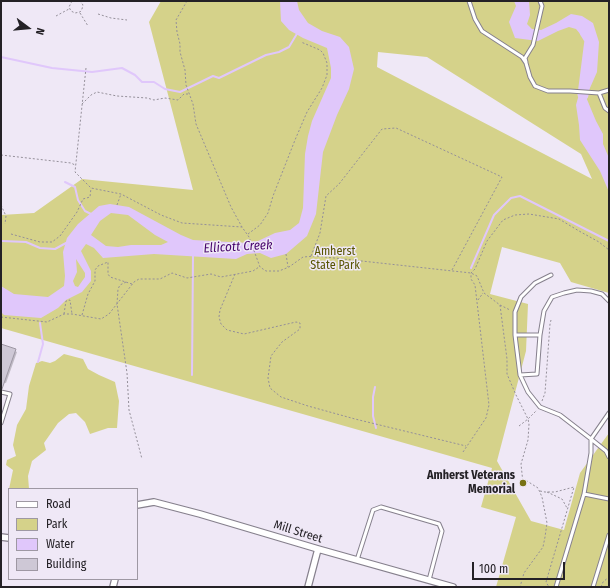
<!DOCTYPE html>
<html>
<head>
<meta charset="utf-8">
<style>
	body { margin:0 }
	#map { position:relative; width:610px; height:588px; overflow:hidden; background:#efe8f6; font-family:"Fira Sans Condensed",sans-serif }
	canvas { display:block }
	.frame { position:absolute; inset:0; border:2px solid #242126; pointer-events:none }
	.legend { position:absolute; left:8px; top:488px; width:130px; height:92px; box-sizing:border-box; background:#efe8f6; border:1px solid #9e98a3; margin:0; padding:5px 7px; list-style:none; font-size:12px; color:#242126 }
	.legend li { display:flex; align-items:center; gap:8px; height:20px }
	.legend b { width:20px; border:1px solid #9e98a3 }
	.north { position:absolute; left:8px; top:8px; width:40px; height:40px; -webkit-text-stroke:3px #efe8f6; paint-order:stroke; rotate:106deg; font-size:11px; font-weight:700; line-height:16px; text-align:center; color:#242126 }
	.north::after { content:''; display:block; margin:auto; width:14px; height:18px; background:#242126; clip-path:polygon(50% 0,100% 100%,50% 72%,0 100%) }
	.scale { position:absolute; left:472px; top:562px; width:93px; height:18px; box-sizing:border-box; border:2px solid #242126; border-top:0; padding-left:5px; font-size:12px; line-height:14px; white-space:nowrap; color:#242126; -webkit-text-stroke:3px #efe8f6; paint-order:stroke }
</style>
</head>
<body>
<div id="map">
<canvas width="610" height="588"></canvas>
<div class="frame"></div>
<ul class="legend">
<li><b style="height:5px;background:#fff"></b>Road</li>
<li><b style="height:11px;background:#d5d28a"></b>Park</li>
<li><b style="height:11px;background:#e0c7fb"></b>Water</li>
<li><b style="height:11px;background:#cec8d6"></b>Building</li>
</ul>
<div class="north">N</div>
<div class="scale">100 m</div>
</div>
<script>
const context = document.querySelector('canvas').getContext('2d');
context.lineJoin = 'round';
function paint(path, color) { context.fillStyle = color; context.fill(path, 'evenodd'); }
const poly = rows => new Path2D(rows.map(r => 'M' + r).join(''));
function trace(path, color, width, dash) { context.strokeStyle = color; context.lineWidth = width; context.lineCap = dash ? 'butt' : 'round'; context.setLineDash(dash || []); context.stroke(path); }
function write(font, color, halo, rows, align = 'center') {
  context.font = font + ' "Fira Sans Condensed",sans-serif'; context.lineWidth = 3; context.setLineDash([]); context.textBaseline = 'middle'; context.strokeStyle = halo; context.fillStyle = color; for (const [text, x, y, turn = 0] of rows) {
    context.save(); context.translate(x, y); context.rotate((+turn || 0) * Math.PI / 180); context.textAlign = isNaN(turn) ? turn : align; if (halo) context.strokeText(text, 0, 0); context.fillText(text, 0, 0); context.restore();
  }
}
const green = poly([
	[161,1,609,1,609,293,571,282,560,263,502,247,490,294,528,304,526,351,497,461,531,521,564,530,580,473,609,433,609,587,496,587,516,517,481,507,492,468,1,328,1,215,34,213,82,179,193,190,149,22],
	[378,52,427,57,581,154,592,179,377,67],
	[64,354,83,359,88,369,99,375,115,382,119,401,117,428,108,428,90,434,85,422,76,413,69,414,58,423,44,443,46,450,32,461,28,476,29,489,9,489,9,495,8,494,13,470,6,465,7,460,16,456,13,445,17,425,26,409,29,386,36,363,42,361,50,363,55,361]
]);
const water = poly([
	[280,1,297,1,299,10,308,23,322,31,340,37,349,47,354,69,349,89,337,115,323,152,316,214,307,236,286,254,271,258,260,253,247,254,236,259,154,254,103,258,94,248,86,244,81,251,91,271,91,281,82,292,66,300,58,308,41,318,4,315,1,312,1,286,14,294,48,297,64,286,65,276,63,252,67,238,78,224,99,206,110,204,129,207,181,235,193,240,247,243,258,241,275,233,290,230,299,223,303,208,305,154,308,136,312,121,331,78,331,68,327,48,303,38,289,30,281,21],
	[111,213,128,215,155,235,168,242,161,245,131,245,118,247,106,246,91,235,100,221],
	[76,259,85,273,85,277,78,287,75,286,73,281,77,272],
	[514,1,529,1,530,15,527,24,532,29,541,30,556,23,571,14,582,16,593,23,599,42,597,72,586,97,596,121,603,134,603,144,609,158,609,192,600,171,580,140,579,125,576,105,581,87,590,72,592,48,576,29,569,27,558,31,538,41,515,38,509,22,516,6]
]);
const shadow = poly([
	[1,345,17,352,6,383,1,382]
]);
const stream = poly([
	[1,57,52,68,92,72,122,68,135,75,142,82,154,82,165,89,180,92,213,76,219,78,266,55,279,52,289,47,298,32],
	[65,182,75,187,78,200,85,211,91,214],
	[2,241,26,242,40,248,55,249,66,243],
	[471,268,494,215,511,198,520,196,609,241],
	[38,362,43,344,40,323],
	[192,375,193,254],
	[375,387,373,397,373,416,376,428]
]);
const river = poly([
	[583,95,590,40,585,32]
]);
const building = poly([
	[1,344,16,349,2,389,1,389,1,344]
]);
const path = poly([
	[72,1,69,7,71,11,75,13,80,12,82,9,83,5,80,1],
	[187,1,176,20,177,32,180,44,180,52,185,70,186,85,193,104,196,124,231,207,242,227],
	[80,13,88,26],
	[98,14,111,18,127,20],
	[56,16,69,9],
	[86,68,75,172,91,188,121,194,161,215,182,223,242,227,249,237,260,267,266,271,279,271,289,267,303,257,316,256,471,273,477,276,484,293,500,305,510,310],
	[82,104,91,95,97,92,117,96,147,98,154,100,165,98,178,100,184,94,188,94],
	[1,155,71,163,75,165],
	[1,205,6,216,5,224],
	[117,205,121,194],
	[11,234,40,242,52,242,60,236,77,212,83,199,90,197,91,188],
	[248,234,260,225,268,213,273,196,295,140,307,112,322,88,327,75,327,63,323,53,320,50,301,42],
	[286,254,288,267],
	[311,256,320,233,326,196,339,184,382,129,396,128,502,177,452,270],
	[235,274,220,310,219,317,221,324,227,330,244,334,296,322,300,323,300,329,282,342,271,356,268,378,270,388,281,397,308,406,355,419,466,446],
	[126,282,120,285,118,289,117,304,127,373,129,410,142,459],
	[478,300,483,293],
	[500,305,507,359,507,374,516,395,528,419,529,424,528,440,521,464,523,483,527,481,538,488,542,497,547,523,545,537,543,547,524,573,520,587],
	[64,314,66,301,70,300,72,314],
	[82,315,88,294,95,281,95,270,98,266,108,262,108,274,110,277,132,284],
	[1,317,47,322,64,314,72,314,101,319,109,314,134,282,139,279,160,279,172,273,187,278,211,274,221,277,253,271,259,267],
	[542,401,545,393,550,324,551,320],
	[519,426,528,419,537,410],
	[463,452,486,418,489,405,475,285,471,279,471,273,475,269,487,241,503,220,515,215,529,214,559,219,579,231,599,242,609,250],
	[540,491,545,492,555,492,574,487,546,582,549,587],
	[547,492,562,499,567,508],
	[601,587,603,582,609,577]
]);
const service = poly([
	[469,1,475,19,482,31,522,57,526,63,530,77,535,86,548,91,570,91,599,93,605,108,609,111],
	[526,62,525,58,533,45,542,6,540,1],
	[599,93,609,90],
	[551,275,535,283,521,297,515,312,515,335,520,375,528,392,540,407,560,415,591,439,609,413],
	[515,335,540,335,544,311,552,297,564,293,577,290,591,291,602,294,609,301],
	[520,375,537,374,540,335],
	[1,392,10,394,1,423],
	[584,494,609,499],
	[357,560,373,510,381,507,439,524,442,531,429,580],
	[556,587,584,494,591,453,591,439,606,451,609,457],
	[593,587,609,535]
]);
const minor = poly([
	[137,505,154,502,200,514,318,549,453,587],
	[1,537,9,538],
	[113,587,115,579],
	[308,587,318,549]
]);
const markers = [
	[523,483,4,"#777214"]
];
const parkNames = [
	["Amherst",335,252],
	["State Park",335,266]
];
const poiNames = [
	["Amherst Veterans",515,476],
	["Memorial",515,490]
];
const streetNames = [
	["Mill Street",298,532,17]
];
const waterNames = [
	["Ellicott Creek",238,247,-3]
];
paint(green, '#d5d28a');
paint(water, '#e0c7fb');
paint(shadow, '#0003');
trace(stream, '#e0c7fb', 2);
trace(river, '#e0c7fb', 11);
paint(building, '#cec8d6');
trace(building, '#9c96a3', 1);
trace(service, '#86808d', 5);
trace(minor, '#86808d', 8);
trace(path, '#948f99', 1, [2, 2]);
trace(service, '#fff', 3);
trace(minor, '#fff', 5.5);
for (const [x, y, r, color] of markers) { const dot = new Path2D(); dot.arc(x, y, r, 0, 2 * Math.PI); context.fillStyle = color; context.fill(dot); trace(dot, '#efe8f6', 1.5); }
write('12px', '#585400', '#efe8f6', parkNames);
write('bold 12px', '#242126', '#efe8f6', poiNames, 'right');
write('12px', '#242126', '#efe8f6', streetNames);
write('italic 13px', '#46046c', '#efe8f6', waterNames);
</script>
</body>
</html>
